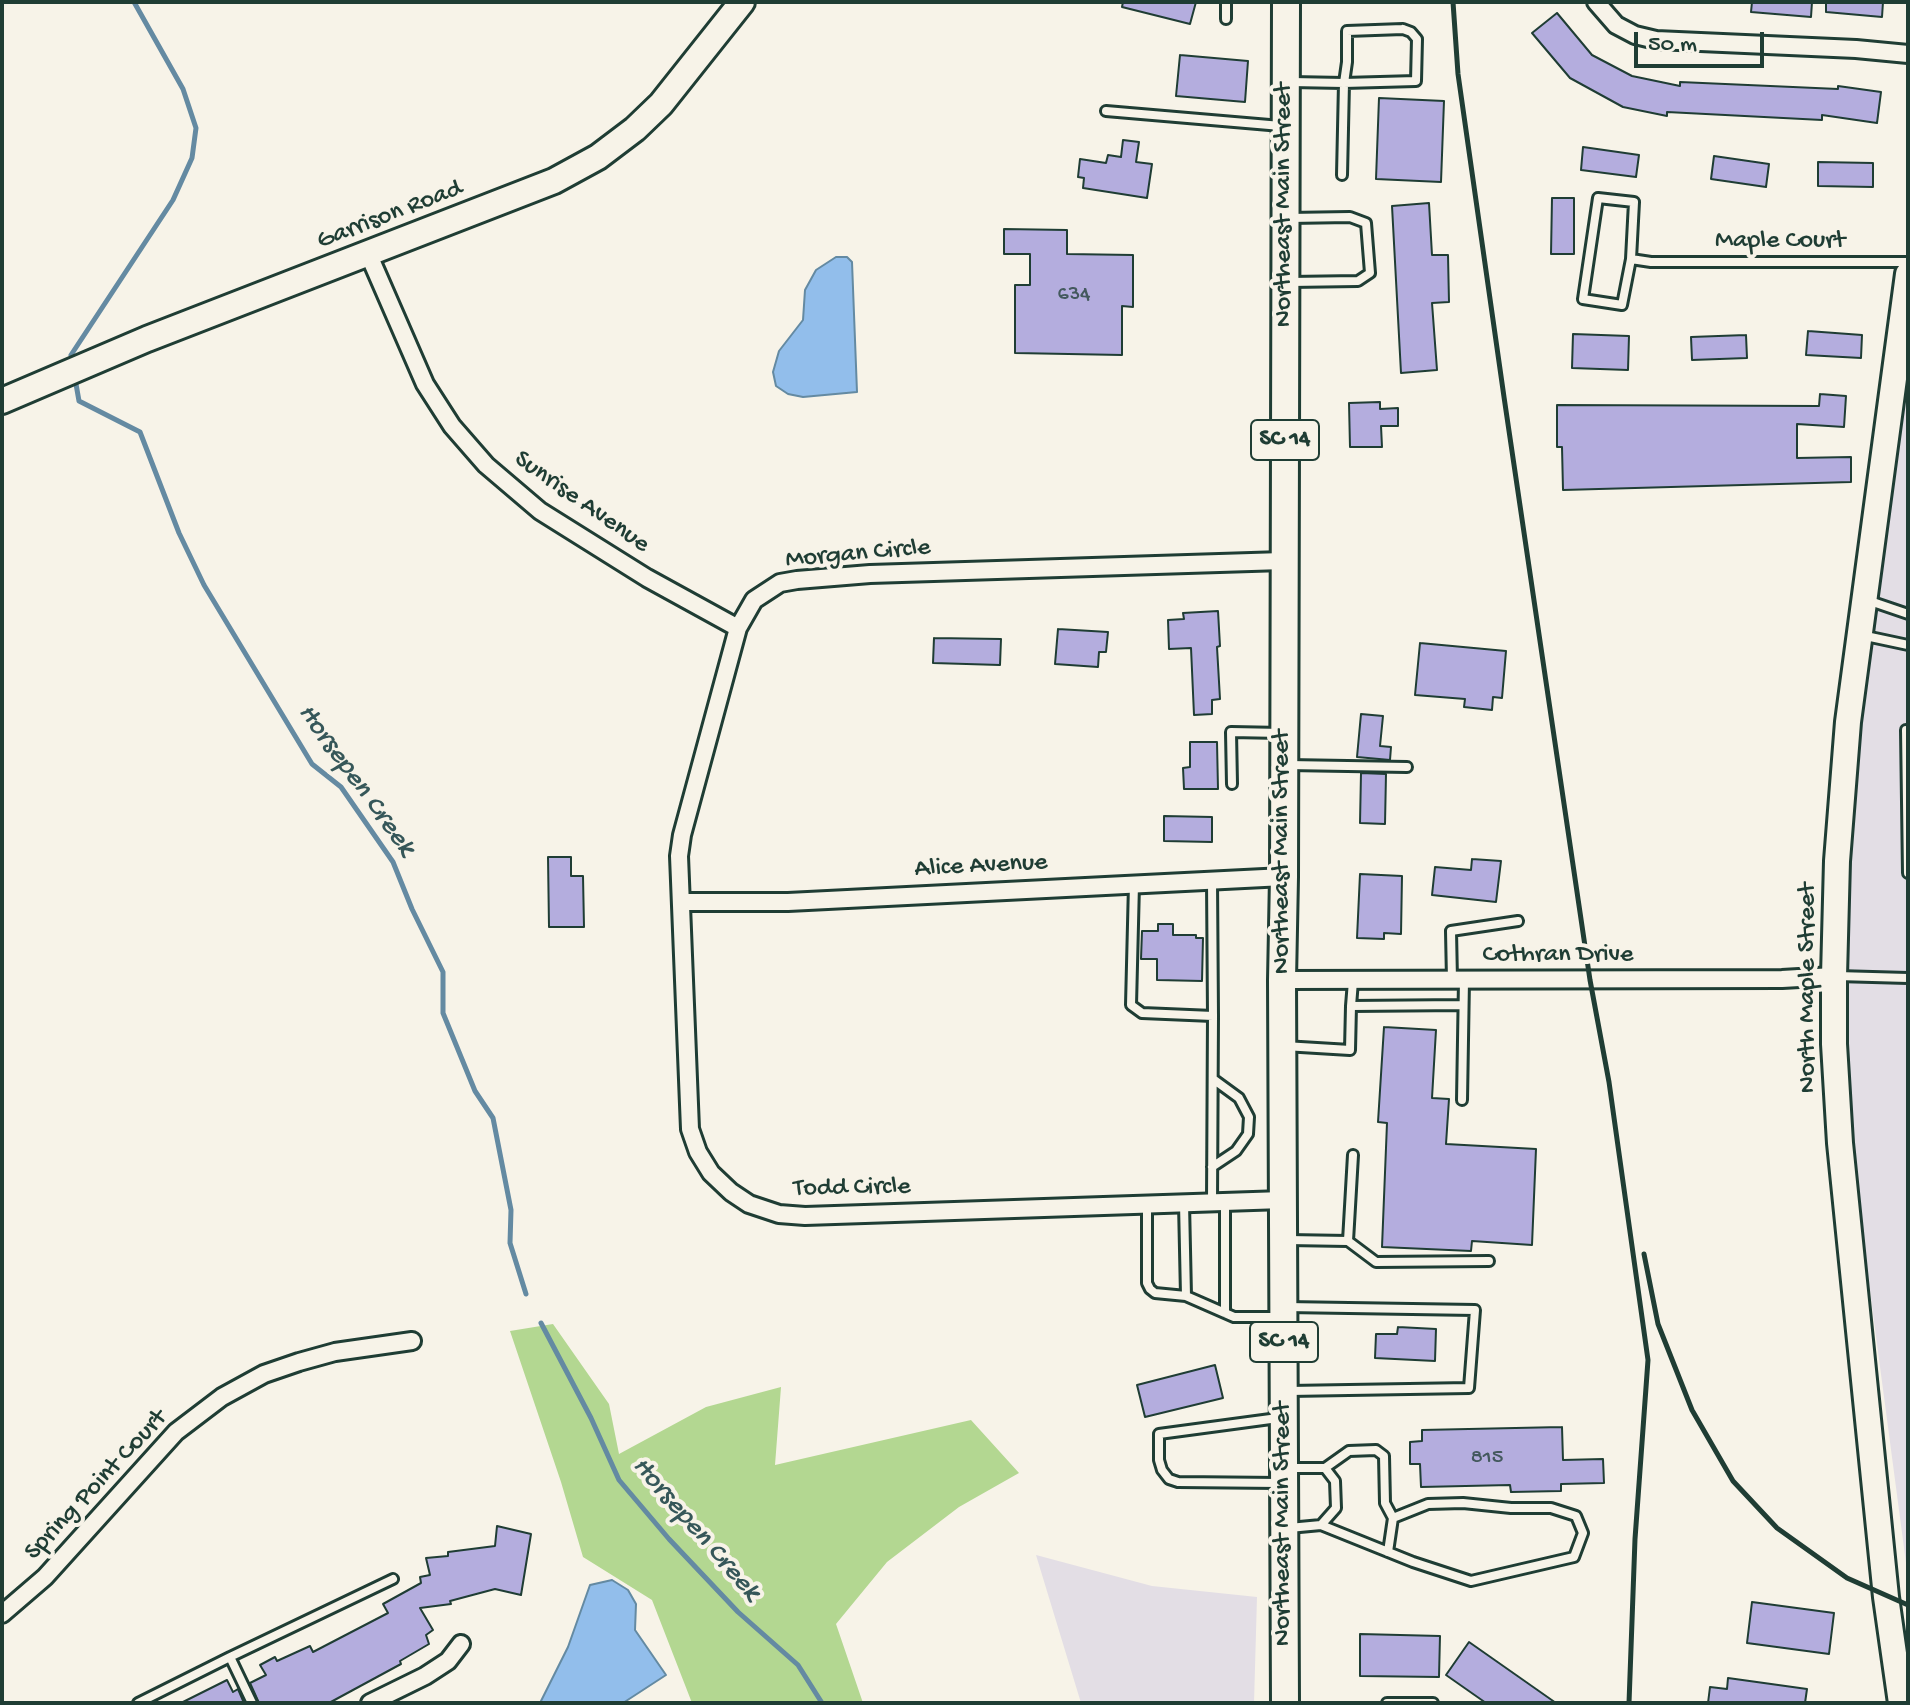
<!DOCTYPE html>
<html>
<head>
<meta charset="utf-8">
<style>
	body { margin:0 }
	#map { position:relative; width:1910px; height:1705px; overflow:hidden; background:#f7f3e8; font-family:"Gochi Hand",sans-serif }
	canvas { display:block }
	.frame { position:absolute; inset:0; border:4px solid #1f3d34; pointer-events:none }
	.scale { position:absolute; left:1634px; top:32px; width:130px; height:36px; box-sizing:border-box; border:4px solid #1f3d34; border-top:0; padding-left:10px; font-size:24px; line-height:28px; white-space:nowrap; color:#1f3d34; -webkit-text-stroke:6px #f7f3e8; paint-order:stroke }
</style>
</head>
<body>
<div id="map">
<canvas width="1910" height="1705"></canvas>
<div class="frame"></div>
<div class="scale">50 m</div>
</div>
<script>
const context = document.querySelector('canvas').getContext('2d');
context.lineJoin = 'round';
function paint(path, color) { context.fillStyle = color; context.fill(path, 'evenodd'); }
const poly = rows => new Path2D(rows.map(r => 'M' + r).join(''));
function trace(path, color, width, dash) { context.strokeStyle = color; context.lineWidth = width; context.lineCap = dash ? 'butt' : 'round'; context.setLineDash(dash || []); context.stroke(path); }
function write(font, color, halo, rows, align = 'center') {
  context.font = font + ' "Gochi Hand",sans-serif'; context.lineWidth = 8; context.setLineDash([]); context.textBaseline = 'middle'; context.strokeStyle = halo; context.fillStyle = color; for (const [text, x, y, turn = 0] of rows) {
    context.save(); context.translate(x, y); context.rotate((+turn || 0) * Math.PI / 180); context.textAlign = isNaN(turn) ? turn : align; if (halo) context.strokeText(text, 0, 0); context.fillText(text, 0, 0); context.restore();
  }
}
const built = poly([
	[1908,302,1908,1578,1828,974,1880,579],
	[1036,1555,1152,1586,1257,1597,1254,1703,1081,1703]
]);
const green = poly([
	[553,1324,609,1404,619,1454,706,1407,781,1387,775,1465,971,1420,1019,1473,959,1507,887,1562,836,1624,863,1703,692,1703,652,1600,583,1557,561,1482,510,1331]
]);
const water = poly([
	[836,257,847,257,852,262,857,392,803,397,788,394,776,386,773,372,779,351,803,320,805,290,816,270,836,257],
	[612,1580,628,1590,636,1604,635,1630,666,1675,623,1703,540,1703,568,1647,590,1585,612,1580]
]);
const stream = poly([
	[71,355,173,200,192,158,196,128,183,89,134,2],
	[76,384,79,401,140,432,179,533,204,585,312,764,341,787,393,862,412,909,443,972,443,1013,475,1091,493,1118,511,1210,510,1243,526,1294],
	[541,1323,591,1418,619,1480,669,1539,738,1612,798,1665,822,1703]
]);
const building = poly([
	[1123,2,1196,2,1190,24,1122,7,1123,2],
	[1752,2,1812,2,1811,17,1751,12,1752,2],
	[1826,2,1883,2,1882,17,1826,12,1826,2],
	[1557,13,1592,55,1632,76,1680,86,1680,82,1838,89,1838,86,1881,92,1877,123,1822,115,1822,120,1667,112,1667,116,1623,107,1570,78,1532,33,1557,13],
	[1180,55,1248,61,1245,102,1176,96,1180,55],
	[1379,98,1444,101,1441,182,1376,179,1379,98],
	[1123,140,1139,142,1136,162,1152,164,1147,198,1083,188,1084,178,1078,177,1080,159,1106,163,1108,155,1121,157,1123,140],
	[1583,147,1639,155,1636,177,1581,170,1583,147],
	[1714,156,1769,164,1766,187,1711,179,1714,156],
	[1818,162,1873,163,1873,187,1818,186,1818,162],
	[1552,198,1574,198,1574,254,1551,254,1552,198],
	[1429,203,1432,255,1448,255,1449,302,1432,303,1437,370,1401,373,1392,206,1429,203],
	[1004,229,1067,230,1067,254,1133,255,1133,307,1122,306,1122,355,1015,353,1015,285,1030,285,1030,254,1004,254,1004,229],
	[1808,331,1862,335,1861,358,1806,355,1808,331],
	[1573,334,1629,336,1628,370,1572,368,1573,334],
	[1746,335,1747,358,1692,360,1691,337,1746,335],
	[1820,394,1846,396,1844,427,1797,424,1797,458,1851,457,1851,482,1563,490,1562,447,1557,447,1557,405,1819,406,1820,394],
	[1380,402,1380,409,1398,408,1398,426,1381,426,1382,447,1350,447,1349,403,1380,402],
	[1218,611,1220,646,1217,647,1220,699,1212,700,1212,714,1194,715,1191,648,1169,649,1168,620,1184,619,1183,613,1218,611],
	[1058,629,1108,632,1106,652,1099,652,1098,667,1055,664,1058,629],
	[934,638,1001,639,1000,665,933,663,934,638],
	[1420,643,1506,651,1502,698,1493,697,1492,710,1464,707,1465,699,1415,695,1420,643],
	[1361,714,1383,716,1380,746,1391,747,1390,760,1357,757,1361,714],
	[1190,742,1217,742,1218,789,1184,789,1183,768,1190,767,1190,742],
	[1361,773,1386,774,1385,824,1360,823,1361,773],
	[1164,816,1212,817,1212,842,1164,841,1164,816],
	[548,857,571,857,571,876,583,876,584,927,549,927,548,857],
	[1472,859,1501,861,1496,902,1432,895,1435,867,1471,870,1472,859],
	[1360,874,1402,876,1401,934,1384,933,1384,939,1357,938,1360,874],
	[1158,924,1173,924,1173,935,1196,935,1196,938,1203,938,1202,981,1157,980,1157,959,1141,959,1142,931,1158,931,1158,924],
	[1384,1027,1436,1030,1432,1098,1449,1099,1446,1144,1536,1149,1532,1245,1472,1241,1471,1251,1382,1247,1387,1123,1378,1122,1384,1027],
	[1398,1327,1436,1329,1435,1361,1375,1358,1376,1334,1397,1334,1398,1327],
	[1215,1365,1223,1398,1145,1417,1137,1385,1215,1365],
	[1562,1427,1563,1460,1603,1459,1604,1483,1561,1484,1561,1491,1511,1492,1510,1485,1421,1487,1420,1464,1410,1464,1410,1442,1422,1441,1422,1430,1562,1427],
	[497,1526,531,1534,521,1595,495,1589,450,1601,451,1604,420,1608,433,1630,426,1635,429,1644,400,1661,401,1664,329,1703,259,1703,250,1683,266,1675,260,1665,275,1657,277,1661,310,1646,313,1652,388,1613,383,1604,421,1583,420,1577,430,1575,426,1558,448,1556,448,1552,495,1546,497,1526],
	[1752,1602,1834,1613,1829,1654,1747,1643,1752,1602],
	[1360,1634,1440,1636,1439,1677,1360,1676,1360,1634],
	[1469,1642,1556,1703,1486,1703,1446,1675,1469,1642],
	[1728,1678,1807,1689,1805,1703,1708,1703,1710,1687,1727,1689,1728,1678],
	[227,1680,233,1692,238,1689,244,1703,181,1703,227,1680]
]);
const lane = poly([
	[1226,19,1226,2],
	[1403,29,1411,32,1417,39,1416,81,1344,83,1347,62,1347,31,1403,29],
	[1291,82,1344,83,1342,175],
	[1106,111,1281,126],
	[1289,218,1350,217,1366,223,1370,273,1358,281,1290,282],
	[1631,259,1622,305,1583,299,1598,198,1634,202,1631,259,1651,262,1908,262],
	[1867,600,1908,614],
	[1861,635,1908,645],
	[1908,730,1906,730,1908,873],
	[1288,765,1407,767],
	[1232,784,1231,732,1282,733],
	[1212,881,1213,1016],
	[1134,884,1131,1005,1142,1013,1213,1016,1212,1201],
	[1837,976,1908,978],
	[1452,980,1451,931,1518,921],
	[1351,1006,1353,981],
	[1284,1046,1350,1050,1351,1006,1463,1005],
	[1462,1100,1464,980],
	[1212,1167,1236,1151,1248,1134,1249,1117,1239,1098,1213,1079],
	[1225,1202,1225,1313],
	[1184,1203,1186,1296],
	[1147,1204,1147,1283,1150,1289,1155,1293,1186,1296,1234,1317,1279,1317],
	[1288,1240,1348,1241,1376,1262,1489,1261],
	[1348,1241,1353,1155],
	[1286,1307,1475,1310,1469,1388,1289,1391],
	[1278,1418,1159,1434,1159,1460,1162,1470,1169,1479,1178,1482,1279,1483],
	[1325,1468,1349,1451,1376,1450,1384,1456,1385,1503,1393,1518,1388,1552],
	[1321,1525,1413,1562,1471,1581,1574,1557,1583,1533,1576,1516,1551,1508,1511,1508,1463,1503,1428,1504,1393,1518],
	[1289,1528,1321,1525,1336,1508,1335,1481,1325,1468,1290,1468],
	[230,1657,393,1579],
	[138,1703,230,1657,252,1703],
	[1387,1703,1433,1703]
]);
const street = poly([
	[1596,2,1616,25,1635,35,1656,40,1856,49,1908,54],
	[368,253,425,384,452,426,486,465,540,511,647,578,738,628],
	[681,902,788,902,1284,877],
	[1282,980,1782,979,1834,976],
	[1283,1200,805,1216,779,1214,749,1204,731,1192,711,1173,698,1152,690,1129,679,856,682,835,738,628,754,600,780,583,797,580,870,574,1283,561],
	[2,1614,45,1577,176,1432,222,1397,264,1374,299,1362,335,1352,412,1341],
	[370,1703,425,1676,448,1661,461,1644]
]);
const secondary = poly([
	[2,401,147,339,554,181,598,157,635,129,661,104,742,2],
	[1901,1703,1886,1597,1840,1143,1834,1044,1834,976,1837,861,1848,722,1908,274]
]);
const primary = poly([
	[1285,1703,1282,980,1284,877,1286,2]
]);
const rail = poly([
	[1453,2,1458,74,1504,397,1590,980,1609,1082,1648,1360,1635,1539,1629,1703],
	[1644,1254,1658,1324,1692,1410,1733,1481,1777,1528,1847,1578,1908,1605]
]);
const numberNames = [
	["634",1074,296],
	["815",1487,1459]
];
const shields = [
	[1285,440,68],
	[1284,1342,68]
];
const shieldNames = [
	["SC 14",1285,440],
	["SC 14",1284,1342]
];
const streetNames = [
	["Northeast Main Street",1285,205,-90],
	["Garrison Road",390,216,-21],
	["Maple Court",1780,242],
	["Sunrise Avenue",581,503,35],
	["Morgan Circle",858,555,-5],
	["Northeast Main Street",1283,852,-90],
	["Alice Avenue",981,867,-3],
	["Cothran Drive",1558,956],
	["North Maple Street",1809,988,-90],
	["Todd Circle",852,1189,-1],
	["Spring Point Court",97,1486,-47],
	["Northeast Main Street",1284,1524,-90]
];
const waterNames = [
	["Horsepen Creek",355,781,54],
	["Horsepen Creek",695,1530,49]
];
paint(built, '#e3dee5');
paint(green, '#b3d791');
paint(water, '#92beeb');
trace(water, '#648aa2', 2);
trace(stream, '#648aa2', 5);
paint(building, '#b4adde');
trace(building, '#1f3d34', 2);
trace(lane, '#1f3d34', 14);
trace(street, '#1f3d34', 22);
trace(secondary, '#1f3d34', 30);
trace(primary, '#1f3d34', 32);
trace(lane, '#f7f3e8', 8);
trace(street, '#f7f3e8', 16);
trace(secondary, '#f7f3e8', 24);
trace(primary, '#f7f3e8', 26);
trace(rail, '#1f3d34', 5);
write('22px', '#44595e', null, numberNames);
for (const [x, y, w] of shields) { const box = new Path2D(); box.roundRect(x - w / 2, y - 20, w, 40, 6); context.fillStyle = '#f7f3e8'; context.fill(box); trace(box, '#1f3d34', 2); }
write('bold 24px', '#1f3d34', null, shieldNames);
write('26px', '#1f3d34', '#f7f3e8', streetNames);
write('italic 28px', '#365759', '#f7f3e8', waterNames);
</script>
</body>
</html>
